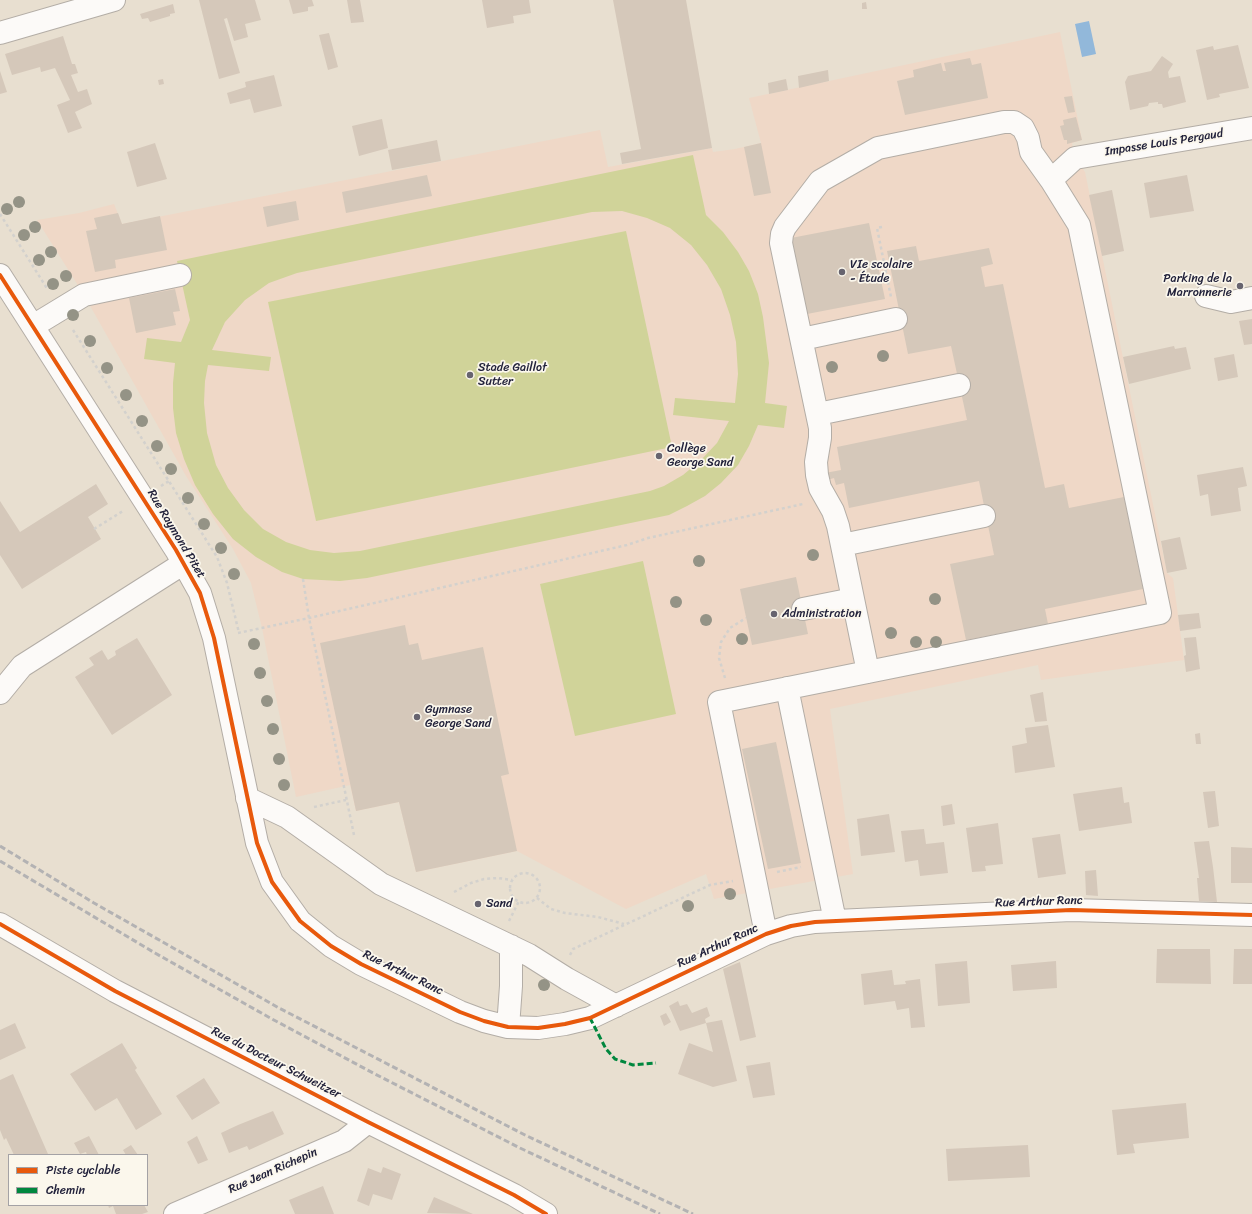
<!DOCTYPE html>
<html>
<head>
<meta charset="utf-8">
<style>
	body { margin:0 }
	#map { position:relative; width:1252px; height:1214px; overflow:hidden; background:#e8dfd0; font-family:Sriracha,sans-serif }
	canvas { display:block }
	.legend { position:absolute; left:8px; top:1154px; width:140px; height:52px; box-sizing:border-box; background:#fbf7ec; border:1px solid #a4a2a5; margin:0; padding:5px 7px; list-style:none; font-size:12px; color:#22223b }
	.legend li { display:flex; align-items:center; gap:8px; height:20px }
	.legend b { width:20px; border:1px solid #a4a2a5 }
</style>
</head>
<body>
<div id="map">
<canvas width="1252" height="1214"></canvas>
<ul class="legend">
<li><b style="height:5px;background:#e8590c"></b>Piste cyclable</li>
<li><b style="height:5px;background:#00873e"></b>Chemin</li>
</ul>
</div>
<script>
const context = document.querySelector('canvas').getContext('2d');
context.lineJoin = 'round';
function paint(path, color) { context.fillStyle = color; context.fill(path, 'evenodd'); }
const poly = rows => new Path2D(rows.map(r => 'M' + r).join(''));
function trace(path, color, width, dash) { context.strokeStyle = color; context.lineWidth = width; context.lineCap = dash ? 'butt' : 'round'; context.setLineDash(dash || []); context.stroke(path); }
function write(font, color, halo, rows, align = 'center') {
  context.font = font + ' Sriracha,sans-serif'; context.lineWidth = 3.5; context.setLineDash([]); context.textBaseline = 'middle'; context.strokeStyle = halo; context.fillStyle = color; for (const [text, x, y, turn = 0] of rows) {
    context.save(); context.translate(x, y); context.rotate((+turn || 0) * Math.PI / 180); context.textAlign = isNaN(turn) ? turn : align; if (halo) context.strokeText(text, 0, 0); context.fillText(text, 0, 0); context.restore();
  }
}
const built = poly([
	[1060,32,1082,140,1072,143,1075,158,1085,172,1167,573,1173,578,1184,660,1041,680,1038,665,830,709,853,874,714,899,706,874,626,909,517,851,416,872,399,802,356,811,350,785,296,797,262,628,251,583,233,549,186,476,84,295,37,220,79,213,114,204,122,224,600,130,608,167,712,148,713,152,735,149,761,143,749,98]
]);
const green = poly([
	[693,155,706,215,723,232,738,252,749,271,758,294,763,317,769,363,765,403,787,406,784,428,758,425,749,446,738,465,721,483,705,496,687,506,669,515,367,578,340,581,303,579,282,572,256,557,233,539,213,514,195,485,184,459,176,433,173,408,173,383,175,363,144,359,147,338,181,342,190,320,177,261],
	[622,211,647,218,670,228,691,245,707,265,721,289,730,315,736,342,738,374,735,403,675,398,673,415,729,421,717,443,701,460,683,475,664,486,650,491,360,551,334,553,310,550,286,542,263,529,244,510,228,488,216,465,207,433,204,403,205,381,208,365,269,371,271,357,212,350,225,322,245,300,269,283,297,273,592,212],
	[626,231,672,447,316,521,268,302],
	[643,561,676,714,575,736,540,584]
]);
const water = poly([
	[1089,21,1096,54,1082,57,1075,24]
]);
const building = poly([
	[199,0,255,0,261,20,245,24,248,37,234,41,227,18,224,19,240,73,219,79],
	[289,0,312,0,314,6,308,7,308,11,293,14],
	[347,0,360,0,364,22,351,23],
	[482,0,529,0,531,13,513,16,514,23,487,28],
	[613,0,686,0,712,148,622,164,620,153,641,149],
	[866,2,867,9,862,9,862,3],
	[173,4,175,13,170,14,170,16,150,22,148,18,142,19,140,14],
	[329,33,338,67,328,70,319,35],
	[63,36,72,64,75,64,78,73,71,75,78,92,87,89,92,104,75,112,82,128,68,133,57,105,70,100,55,68,41,72,40,67,12,75,5,54],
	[1238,45,1249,88,1219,94,1220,97,1207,100,1196,50,1213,46,1214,50],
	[1162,56,1173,64,1168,72,1169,78,1180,76,1186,102,1163,108,1162,104,1158,104,1158,102,1149,103,1148,106,1130,110,1125,82,1128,76,1151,71],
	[970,58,972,65,981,63,988,98,905,115,897,81,914,77,913,70,941,63,943,71,946,71,944,63],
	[828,70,829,81,799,88,798,76],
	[0,71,7,92,0,94],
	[274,75,282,106,254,113,250,99,230,104,227,93,246,87,245,82],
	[163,79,164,84,159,85,158,80],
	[786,79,788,90,769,94,768,83],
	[1072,96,1075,112,1068,113,1064,97],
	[1076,117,1082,140,1067,144,1067,140,1064,140,1060,126,1064,125,1063,120],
	[382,119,388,148,359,156,352,126],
	[437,140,441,161,392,170,388,150],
	[155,143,167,179,137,187,127,152],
	[761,143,771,193,754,196,744,147],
	[427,175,432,196,346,213,342,192],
	[1187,175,1194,211,1150,218,1144,183],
	[1112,190,1124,251,1102,256,1089,195],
	[296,201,299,220,267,227,263,207],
	[118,213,122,224,160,216,167,250,115,260,116,268,95,272,86,231,97,229,94,218],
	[869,223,885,299,807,314,791,238],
	[916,246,919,261,989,248,993,264,981,267,985,287,1003,284,1045,488,1064,484,1069,508,1124,497,1143,589,1045,609,1048,624,966,640,950,564,994,555,979,481,849,508,844,483,836,485,834,478,827,480,825,473,841,470,837,447,967,420,951,346,908,354,887,251],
	[175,289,180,311,173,312,176,325,136,333,129,298],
	[1252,319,1252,344,1244,345,1239,321],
	[1174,346,1175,349,1186,347,1191,369,1129,384,1123,357],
	[1234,354,1238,377,1218,381,1214,358],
	[1243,467,1247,486,1238,488,1241,511,1211,516,1208,494,1200,496,1197,475],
	[96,484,108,504,88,517,101,539,22,589,0,555,0,501,20,532],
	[1180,537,1187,569,1167,573,1161,541],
	[796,577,808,634,752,645,740,589],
	[1199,613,1201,628,1180,631,1178,615],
	[405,625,409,645,418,643,422,660,483,647,509,774,501,776,517,851,416,872,399,802,356,811,320,643],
	[1196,637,1200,669,1186,672,1184,656,1186,655,1184,638],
	[137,638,172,695,112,735,75,677,94,665,89,658,102,650,108,660,116,655,115,651],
	[1043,692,1047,721,1035,722,1030,695],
	[1048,725,1055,767,1015,773,1012,746,1027,743,1025,728],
	[1200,733,1201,744,1196,744,1195,734],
	[776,742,801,863,768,869,742,749],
	[1122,787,1124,803,1129,802,1132,823,1079,831,1073,794],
	[1215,791,1219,826,1208,828,1203,792],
	[952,804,955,824,943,826,941,806],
	[889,814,895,852,861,856,857,819],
	[998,823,1003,864,985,866,986,871,972,872,966,828],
	[924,829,926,844,944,842,948,873,920,876,918,860,905,862,901,831],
	[1060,834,1066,874,1038,878,1032,838],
	[1209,841,1213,867,1217,902,1199,901,1197,878,1199,878,1194,842],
	[1231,847,1252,848,1252,883,1231,883],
	[1096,870,1098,896,1086,895,1085,871],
	[1157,949,1210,949,1211,984,1156,983],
	[1234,949,1252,949,1252,984,1233,984],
	[967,961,970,1003,938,1006,935,964],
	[1056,961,1057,988,1013,991,1011,965],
	[740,962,756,1037,740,1041,723,969],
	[892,970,894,985,906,984,905,981,920,979,925,1027,911,1028,909,1008,897,1010,895,1001,864,1005,861,974],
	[678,1001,680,1006,687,1004,692,1013,707,1007,710,1016,705,1019,706,1023,722,1020,737,1081,713,1087,678,1074,689,1043,713,1052,706,1023,680,1031,669,1006],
	[666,1013,671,1022,664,1026,660,1016],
	[15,1023,26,1048,0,1060,0,1030],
	[122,1043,137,1068,135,1070,162,1114,136,1130,117,1098,95,1111,70,1074],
	[770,1062,775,1095,753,1098,746,1066],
	[13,1074,48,1154,46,1155,14,1155,6,1138,4,1140,0,1130,0,1080],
	[204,1078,220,1103,192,1120,176,1096],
	[1186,1103,1189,1138,1133,1144,1135,1153,1117,1155,1112,1110],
	[273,1111,284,1134,249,1150,247,1146,229,1153,221,1133,238,1125],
	[89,1136,99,1155,87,1155,86,1152,80,1154,74,1143],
	[197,1136,208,1160,198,1164,187,1142],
	[131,1145,138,1155,126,1155,123,1150],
	[1028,1145,1030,1177,948,1181,946,1149],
	[383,1167,401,1174,392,1200,373,1194,369,1206,357,1201,368,1168,381,1173],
	[323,1186,334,1214,295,1214,289,1200],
	[434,1197,473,1214,427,1213],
	[108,1205,144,1205,148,1212,142,1214,116,1214,113,1206,109,1208]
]);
const path = poly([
	[0,214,48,290],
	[882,227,877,228,891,297],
	[73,330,217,557,227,583,239,633],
	[161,486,169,481],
	[94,529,123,511],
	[303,579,309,618,354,835],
	[238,633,309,618,627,545,648,538,803,504],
	[725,678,719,658,721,642,730,628,746,618],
	[314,807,346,800],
	[777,872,801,867],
	'510 888a15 15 0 1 1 30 0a15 15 0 1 1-30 0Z',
	[454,892,471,883,484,879,498,878,512,880],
	[537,898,551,909,565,913,598,917,624,924],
	[509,921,519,901],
	[570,955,573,949,710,885,733,881]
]);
const minor = poly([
	[0,33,114,0],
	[0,275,176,550,200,593,214,638,257,843,272,882,300,921,331,946,361,964,460,1012,484,1021,508,1027,538,1028,565,1024,590,1018,766,934,791,926,815,922,1071,910,1252,915],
	[1206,296,1231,302,1252,298],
	[33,326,84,295,180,275],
	[802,339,896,319],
	[818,414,959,385],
	[842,545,984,516],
	[803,609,853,599],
	[868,672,838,526,833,511,820,488,817,475,816,462,820,438,820,428,781,243,782,234,785,227,820,181,878,148,1004,122,1014,122,1023,128,1028,138,1031,152,1051,180],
	[787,688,835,921],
	[0,693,22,666,184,563],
	[247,798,287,817,381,884,529,955,567,979,616,1006],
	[0,924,115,991,368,1122,514,1195,546,1214],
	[766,934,719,702,1160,613,1079,225,1051,180,1075,158,1252,128],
	[508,1027,511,986,511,946],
	[175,1214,344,1141,368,1122]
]);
const rail = poly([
	[0,846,94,903,279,1008,525,1135,693,1214],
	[0,861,155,953,272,1019,375,1074,520,1148,660,1214]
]);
const quiet = poly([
	[590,1018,606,1049,615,1059,633,1065,656,1063]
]);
const cycleway = poly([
	[0,275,176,550,200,593,214,638,257,843,272,882,300,921,331,946,361,964,460,1012,484,1021,508,1027,538,1028,565,1024,590,1018,766,934,791,926,815,922,1071,910,1252,915],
	[0,924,115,991,368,1122,514,1195,546,1214]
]);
const trees = [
	[19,202],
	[7,209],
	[35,227],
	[24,235],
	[51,252],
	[39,260],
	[66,276],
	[53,284],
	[73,315],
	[90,341],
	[883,356],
	[832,367],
	[107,368],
	[126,395],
	[142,421],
	[157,446],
	[171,469],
	[188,498],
	[204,524],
	[221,548],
	[813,555],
	[699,561],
	[234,574],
	[935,599],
	[676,602],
	[706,620],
	[891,633],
	[742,639],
	[916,642],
	[936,642],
	[254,644],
	[260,673],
	[267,701],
	[273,729],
	[279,759],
	[284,785],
	[730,894],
	[688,906],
	[544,985]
];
const markers = [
	[842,272,4,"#67646f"],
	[1240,286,4,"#67646f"],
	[470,375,4,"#67646f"],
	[659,456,4,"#67646f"],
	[774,614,4,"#67646f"],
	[417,717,4,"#67646f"],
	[478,904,4,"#67646f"]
];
const streetNames = [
	["Impasse Louis Pergaud",1164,143,-9],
	["Rue Raymond Pitet",176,534,59],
	["Rue Arthur Ranc",1039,902,-2],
	["Rue Arthur Ranc",718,946,-25],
	["Rue Arthur Ranc",403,973,26],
	["Rue du Docteur Schweitzer",276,1063,27],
	["Rue Jean Richepin",273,1171,-24]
];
const poiNames = [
	["VIe scolaire",850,265],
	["- Étude",850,279],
	["Parking de la",1232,279,"right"],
	["Marronnerie",1232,293,"right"],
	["Stade Gaillot",478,368],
	["Sutter",478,382],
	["Collège",667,449],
	["George Sand",667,463],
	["Administration",782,614],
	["Gymnase",425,710],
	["George Sand",425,724],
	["Sand",486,904]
];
paint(built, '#efd8c7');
paint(green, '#d0d399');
paint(water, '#92b8da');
paint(building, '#d5c8ba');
trace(minor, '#b3ada6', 24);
trace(path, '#d3d1cd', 2.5, [3, 3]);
trace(minor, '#fcfaf8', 22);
trace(rail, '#b3b2b3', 3, [6, 3]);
trace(quiet, '#00873e', 3, [6, 3]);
trace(cycleway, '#e8590c', 4);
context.fillStyle = '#949386';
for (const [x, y] of trees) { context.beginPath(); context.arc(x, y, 6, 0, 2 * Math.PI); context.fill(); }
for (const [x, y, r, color] of markers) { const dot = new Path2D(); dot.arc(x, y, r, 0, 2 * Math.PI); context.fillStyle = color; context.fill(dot); trace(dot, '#fbf7ec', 1.5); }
write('12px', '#22223b', '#fbf7ec', streetNames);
write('12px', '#22223b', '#fbf7ec', poiNames, 'left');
</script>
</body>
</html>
